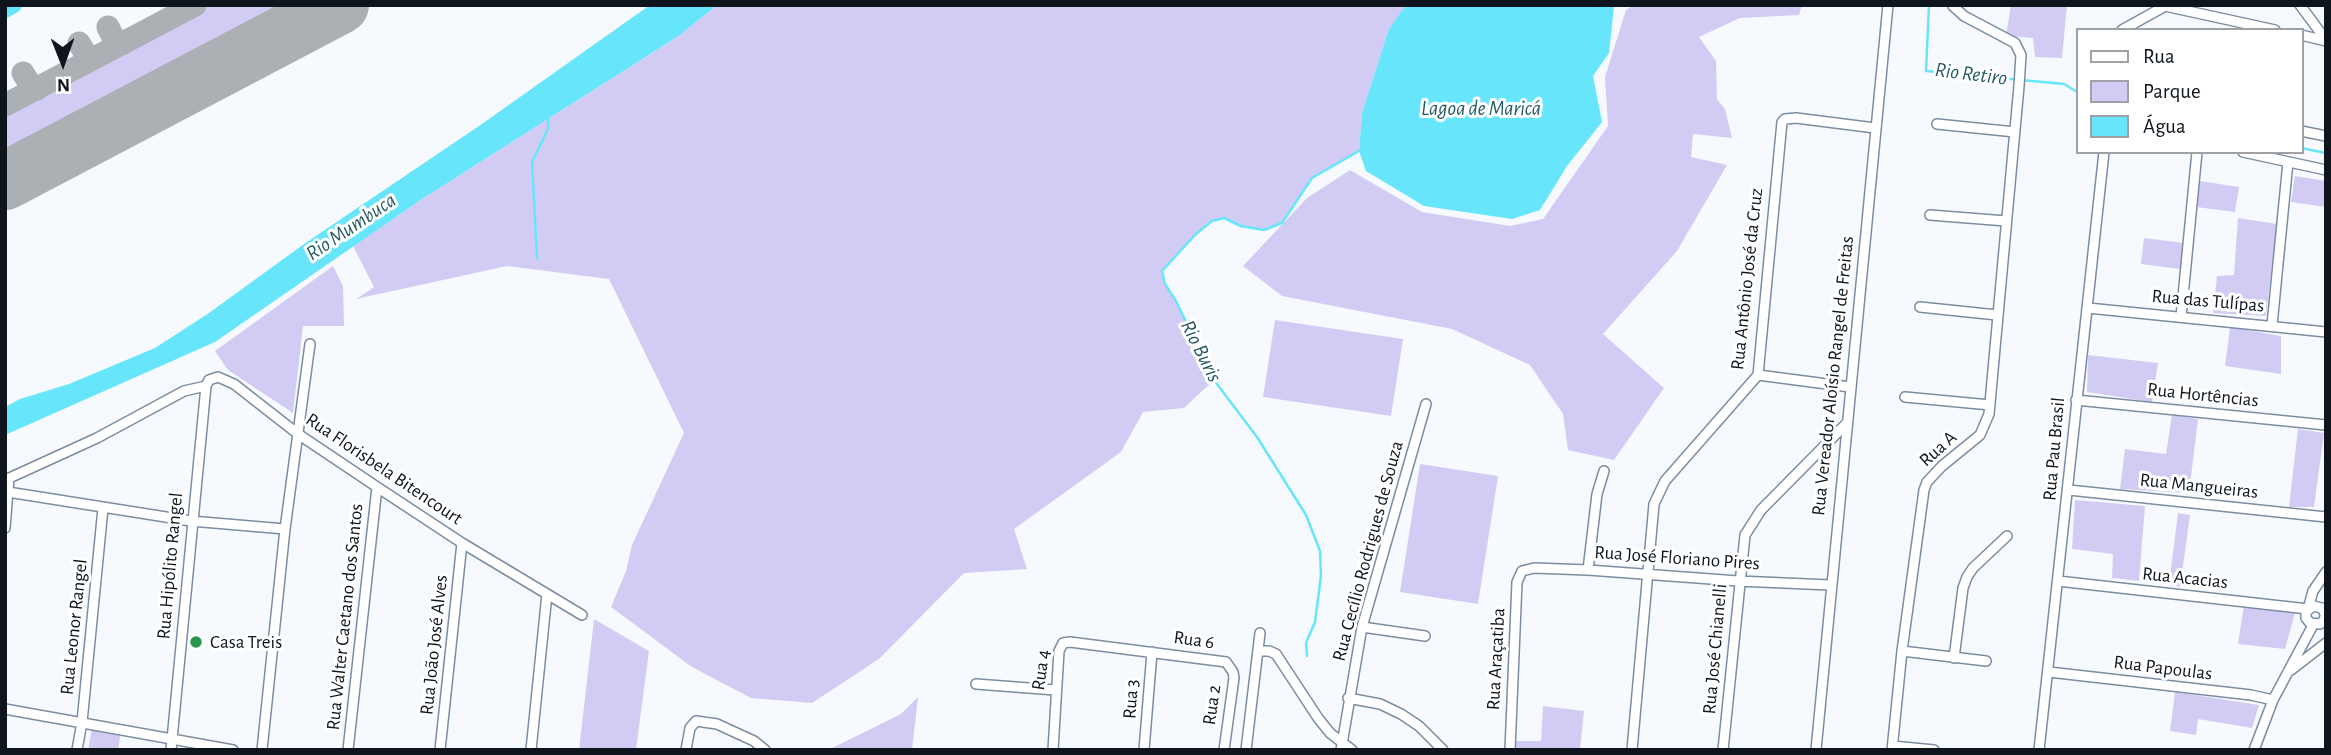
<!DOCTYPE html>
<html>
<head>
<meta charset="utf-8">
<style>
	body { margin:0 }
	#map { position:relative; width:2331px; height:755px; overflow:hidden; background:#f6fafe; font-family:"Alegreya Sans",sans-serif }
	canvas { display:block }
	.frame { position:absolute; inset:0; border:7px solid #0e151d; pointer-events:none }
	.legend { position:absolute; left:2076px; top:28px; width:228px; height:126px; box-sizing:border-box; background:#fff; border:2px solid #9fa1a5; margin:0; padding:9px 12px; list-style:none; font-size:21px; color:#0e151d }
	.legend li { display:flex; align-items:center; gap:14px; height:35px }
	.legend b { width:35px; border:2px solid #9fa1a5 }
	.north { position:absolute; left:28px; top:28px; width:70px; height:70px; -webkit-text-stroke:5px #fff; paint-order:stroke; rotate:179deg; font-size:19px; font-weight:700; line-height:28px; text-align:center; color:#0e151d }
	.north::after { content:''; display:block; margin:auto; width:24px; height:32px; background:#0e151d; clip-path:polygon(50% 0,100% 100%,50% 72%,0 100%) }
</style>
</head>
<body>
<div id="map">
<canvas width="2331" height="755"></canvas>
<div class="frame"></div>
<ul class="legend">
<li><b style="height:9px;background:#fff"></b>Rua</li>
<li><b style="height:19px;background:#d2ccf4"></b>Parque</li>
<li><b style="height:19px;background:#67e5fb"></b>Água</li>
</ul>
<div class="north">N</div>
</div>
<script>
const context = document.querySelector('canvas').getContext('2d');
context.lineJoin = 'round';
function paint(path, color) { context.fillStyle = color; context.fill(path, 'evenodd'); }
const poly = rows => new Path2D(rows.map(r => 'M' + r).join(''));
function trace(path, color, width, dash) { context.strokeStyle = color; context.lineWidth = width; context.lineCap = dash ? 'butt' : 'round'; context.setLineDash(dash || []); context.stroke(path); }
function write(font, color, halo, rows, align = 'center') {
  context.font = font + ' "Alegreya Sans",sans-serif'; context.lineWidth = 6; context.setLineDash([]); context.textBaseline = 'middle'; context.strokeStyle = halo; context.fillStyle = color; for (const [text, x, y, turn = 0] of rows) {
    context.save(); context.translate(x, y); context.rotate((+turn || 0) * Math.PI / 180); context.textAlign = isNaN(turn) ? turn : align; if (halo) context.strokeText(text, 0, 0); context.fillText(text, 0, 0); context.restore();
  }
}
const green = poly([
	[209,5,296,5,5,160,5,113],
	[717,5,1406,5,1389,30,1362,113,1359,151,1312,178,1282,223,1264,230,1241,226,1224,218,1212,221,1195,235,1162,271,1165,284,1176,301,1214,380,1184,408,1143,412,1121,452,1014,529,1027,569,964,573,879,659,812,703,751,698,692,667,611,607,626,571,632,545,684,433,609,279,507,266,356,299,374,287,353,246,419,201,680,35],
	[1634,5,1802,5,1799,15,1740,18,1699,37,1716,61,1717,99,1725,109,1732,138,1693,134,1691,157,1727,165,1677,251,1603,334,1664,388,1614,460,1568,450,1563,414,1530,365,1452,329,1282,296,1243,266,1307,198,1350,170,1422,212,1510,226,1543,219,1608,126,1605,77,1626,10],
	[2011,5,2067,5,2062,58,2035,57,2033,38,2006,36],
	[2295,176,2326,181,2326,207,2291,202],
	[2200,181,2239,187,2235,212,2196,207],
	[2238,218,2277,224,2266,316,2213,313,2217,276,2234,275],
	[2144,238,2184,243,2180,269,2141,264],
	[333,266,343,286,344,326,303,326,293,413,228,370,215,351],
	[1275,320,1403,339,1391,416,1263,397],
	[2230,327,2281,336,2281,374,2225,366],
	[2088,355,2158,363,2152,402,2087,392],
	[2172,415,2198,419,2189,493,2120,489,2125,449,2166,454],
	[2298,429,2324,433,2314,507,2289,507],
	[1420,464,1498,476,1478,604,1400,592],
	[2075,500,2145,506,2139,581,2112,578,2113,554,2072,549],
	[2178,513,2190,515,2180,587,2169,585],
	[2244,605,2295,613,2285,649,2238,644],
	[594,619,649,651,636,750,579,750],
	[2175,692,2259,705,2252,728,2198,719,2196,735,2170,731],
	[918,697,912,750,828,750,901,714],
	[1543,706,1584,711,1580,750,1515,750,1515,741,1541,741],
	[92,728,121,733,118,750,88,750]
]);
const water = poly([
	[650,5,717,5,680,35,419,201,215,342,5,435,5,407,20,399,69,384,155,348,209,313,304,244,479,126],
	[1406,5,1617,5,1614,7,1609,53,1593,76,1602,122,1567,166,1540,210,1512,219,1424,206,1366,171,1359,151,1362,113,1389,29]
]);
const stream = poly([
	[1929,5,1926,71,2064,84,2077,92],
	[2301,148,2326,153],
	[537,258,532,162,548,129,548,118],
	[1307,656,1306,643,1315,622,1321,576,1320,551,1306,515,1257,437,1214,380,1176,301,1165,284,1162,271,1195,235,1212,221,1224,218,1241,226,1264,230,1282,223,1312,178,1359,151]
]);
const river = poly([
	[5,10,14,5]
]);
const taxiway = poly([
	[108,27,113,37,122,44],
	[290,31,303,18,308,5],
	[79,43,85,53,85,63],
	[23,73,31,86,37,89],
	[5,105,195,5]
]);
const runway = poly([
	[5,181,340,5]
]);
const minor = poly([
	[2300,5,2326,40],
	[2165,6,2275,30],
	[2122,30,2167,5],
	[2301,35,2326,41],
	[1937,124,2015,132],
	[2301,131,2326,136],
	[2243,152,2326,170],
	[1930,215,2006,221],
	[1920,307,1997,315],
	[2088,308,2326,332],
	[2181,317,2197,152],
	[2272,325,2288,162],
	[1758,375,1850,387],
	[206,386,209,380,218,377,234,384,298,434,377,487,462,543,582,615],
	[1905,397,1990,405],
	[2076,400,2326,425],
	[5,480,97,438,184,391,206,386],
	[2069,490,2326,517],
	[8,492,191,521,285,529],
	[5,528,9,478],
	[1588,570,1597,494,1604,471],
	[2058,581,2308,609,2313,591,2326,572],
	[2325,614,2322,608,2313,606,2306,612,2306,618,2310,623,2320,624,2324,620,2326,613],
	[1362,627,1425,636],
	[1259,651,1269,651,1276,654,1318,718,1330,733,1352,750],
	[1902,651,1986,661],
	[1954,658,1963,588,1967,577,1973,568,2007,536],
	[2291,670,2326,643],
	[2049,672,2251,695,2273,700],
	[976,684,1055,690],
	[1348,698,1380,704,1401,714,1419,726,1443,750],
	[5,709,233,750],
	[1893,746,1934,750],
	[77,750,82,722,103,508],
	[171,750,206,386],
	[262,750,285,529,310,344],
	[348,750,377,487],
	[440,750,462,543],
	[531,750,547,594],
	[686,750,690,728,696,721,717,724,754,741,765,750],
	[1053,750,1059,651,1063,643,1070,642,1226,662,1233,672,1234,678,1224,750],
	[1144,750,1152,652],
	[1246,750,1260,633],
	[1341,750,1362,627,1426,404],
	[1510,750,1517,582,1522,571,1534,568,1588,570,1738,581,1830,585],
	[1632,750,1654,504,1665,481,1758,375,1782,122,1785,119,1796,118,1875,128],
	[1723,750,1745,535,1761,510,1846,424],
	[1816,750,1888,5],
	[1892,750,1902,651,1924,490,1927,482,1942,466,1980,435,1989,414,2019,86,2021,55,2015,43,1964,16,1953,6],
	[2039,750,2104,152],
	[2254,750,2273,700,2313,625]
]);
const markers = [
	[196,642,7,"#29964e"]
];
const streetNames = [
	["Rua Antônio José da Cruz",1747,279,-84],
	["Rua das Tulípas",2208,301,5],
	["Rua Vereador Aloísio Rangel de Freitas",1833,376,-84],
	["Rua Hortências",2203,395,6],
	["Rua A",1938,449,-42],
	["Rua Pau Brasil",2054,449,-85],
	["Rua Florisbela Bitencourt",384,469,34],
	["Rua Mangueiras",2199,486,6],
	["Rua Cecílio Rodrigues de Souza",1368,551,-75],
	["Rua José Floriano Pires",1677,558,4],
	["Rua Hipólito Rangel",170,566,-85],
	["Rua Acacias",2185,578,6],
	["Rua Walter Caetano dos Santos",345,617,-84],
	["Rua Leonor Rangel",74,627,-84],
	["Rua 6",1194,640,8],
	["Rua João José Alves",434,645,-84],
	["Rua José Chianelli",1715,649,-85],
	["Rua Araçatiba",1496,659,-87],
	["Rua Papoulas",2163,668,7],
	["Rua 4",1041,670,-82],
	["Rua 3",1131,699,-86],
	["Rua 2",1212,705,-82]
];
const poiNames = [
	["Casa Treis",210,642]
];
const waterNames = [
	["Rio Retiro",1971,74,7],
	["Lagoa de Maricá",1481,109],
	["Rio Mumbuca",351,227,-34],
	["Rio Buris",1201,351,63]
];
paint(green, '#d2ccf4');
paint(water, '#67e5fb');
trace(stream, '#67e5fb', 2.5);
trace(river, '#67e5fb', 16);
trace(taxiway, '#aab0b4', 23);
trace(runway, '#aab0b4', 58);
trace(minor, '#7b8da2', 12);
trace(minor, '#fff', 9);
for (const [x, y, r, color] of markers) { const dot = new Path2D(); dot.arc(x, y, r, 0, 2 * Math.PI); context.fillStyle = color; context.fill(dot); trace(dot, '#fff', 2.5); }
write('19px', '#0e151d', '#fff', streetNames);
write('19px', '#0e151d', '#fff', poiNames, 'left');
write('italic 21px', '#255a64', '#fff', waterNames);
</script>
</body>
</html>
